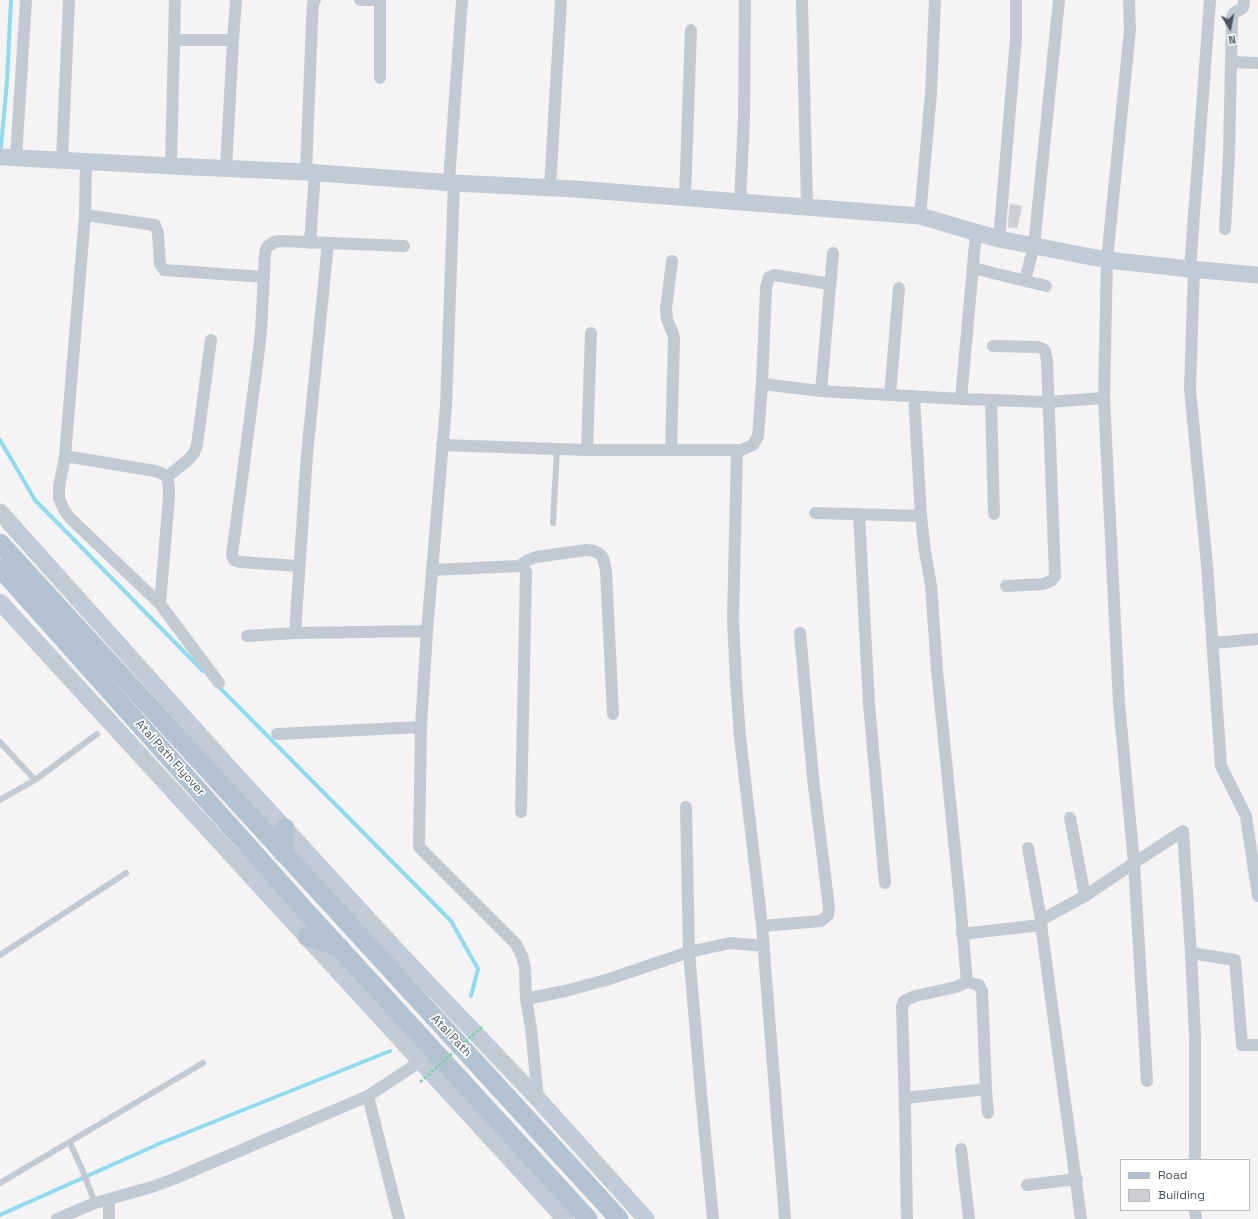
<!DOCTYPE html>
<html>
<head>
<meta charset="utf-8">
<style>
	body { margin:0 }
	#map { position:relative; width:1258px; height:1219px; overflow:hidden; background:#f5f3f3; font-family:"Space Grotesk",sans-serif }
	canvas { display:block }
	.legend { position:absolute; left:1120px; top:1159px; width:130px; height:52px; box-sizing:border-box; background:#fff; border:1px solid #b7bbc0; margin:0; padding:5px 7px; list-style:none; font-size:12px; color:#4a5661 }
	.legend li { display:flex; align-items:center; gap:8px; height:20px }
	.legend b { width:20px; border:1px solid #b7bbc0 }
	.north { position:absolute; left:1210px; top:8px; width:40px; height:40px; -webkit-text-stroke:3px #fff; paint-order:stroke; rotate:170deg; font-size:11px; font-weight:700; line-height:16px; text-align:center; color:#4a5661 }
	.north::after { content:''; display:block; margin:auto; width:14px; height:18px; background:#4a5661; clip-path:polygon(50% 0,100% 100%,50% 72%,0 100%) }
</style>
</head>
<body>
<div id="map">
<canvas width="1258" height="1219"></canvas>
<ul class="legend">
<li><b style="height:5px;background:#b3c2d1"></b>Road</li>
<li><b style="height:11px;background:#cdcfd5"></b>Building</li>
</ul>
<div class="north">N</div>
</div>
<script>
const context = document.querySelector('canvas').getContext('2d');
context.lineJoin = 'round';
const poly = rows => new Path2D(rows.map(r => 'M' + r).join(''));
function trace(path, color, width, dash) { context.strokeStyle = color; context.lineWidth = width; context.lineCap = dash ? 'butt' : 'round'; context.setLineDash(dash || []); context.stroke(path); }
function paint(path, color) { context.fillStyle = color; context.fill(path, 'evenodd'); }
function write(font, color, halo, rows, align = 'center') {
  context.font = font + ' "Space Grotesk",sans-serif'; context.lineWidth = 3.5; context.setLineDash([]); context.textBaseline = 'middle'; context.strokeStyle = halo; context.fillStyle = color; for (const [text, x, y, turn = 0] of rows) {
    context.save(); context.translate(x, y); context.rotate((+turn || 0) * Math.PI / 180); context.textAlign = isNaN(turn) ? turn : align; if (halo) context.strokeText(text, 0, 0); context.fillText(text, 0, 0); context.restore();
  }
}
const stream = poly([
	[1,147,7,82,11,0],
	[0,440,35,500,203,671],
	[218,686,451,921,478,969,471,996],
	[0,1215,161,1143,390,1051]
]);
const building = poly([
	[1010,204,1022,206,1017,228,1008,227,1010,204]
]);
const lane = poly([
	[553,523,557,449],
	[0,742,35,780],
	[0,800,35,780,97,734],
	[0,955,126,873],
	[70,1143,82,1169,95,1203],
	[0,1183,203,1063]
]);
const street = poly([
	[360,0,377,0],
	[802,0,807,207],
	[1129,0,1130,30,1107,260,1104,398,1119,703,1134,863,1183,831,1191,953,1235,960,1242,1045,1258,1045],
	[174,40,233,40,226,169],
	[233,40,236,0],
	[1231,62,1258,63],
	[380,78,380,0],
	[16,158,26,0],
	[62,161,69,0],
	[86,162,85,215,65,456,59,487,59,498,64,510,70,518,160,604,219,683],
	[171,166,175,0],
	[306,172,312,21,313,4,315,0],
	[449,182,462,0],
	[454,183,446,406,427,631,421,727,419,847,516,944,522,956,525,968,526,999,531,1028,538,1099],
	[550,188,561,0],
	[685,198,691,30],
	[740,202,744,118,745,0],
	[85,215,155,225,158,233,160,264,164,270,264,277],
	[920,216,931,93,935,0],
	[1225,229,1229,154,1232,17,1234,13,1243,8,1244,0],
	[976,233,961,399,1048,402,1104,398],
	[999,239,1016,39,1016,0],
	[310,243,315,172],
	[973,268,1046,286],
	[1190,269,1210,0],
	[1194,270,1190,389,1207,565,1221,766,1246,816,1258,896],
	[1025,280,1034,246,1059,0],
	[993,346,1038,347,1043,349,1045,351,1047,360,1055,576,1051,581,1043,584,1006,586],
	[762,384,766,288,769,277,774,275,830,284],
	[821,391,833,253],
	[890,395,899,288],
	[991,400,994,514],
	[442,445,587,450,741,450,753,445,758,436,762,384,821,391,961,399],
	[587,450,591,333],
	[671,450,674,338,673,334,667,319,666,309,672,261],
	[737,450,733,620,736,681,740,737,762,926,785,1219],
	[65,456,155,471,161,473,167,477,169,487,169,497,160,604],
	[167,477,189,459,194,453,197,445,211,340],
	[815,513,921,516],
	[859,514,869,704,885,883],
	[299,566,240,562,234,560,232,555,257,365,261,332,265,253,267,247,274,242,280,241,404,246],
	[519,566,528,560,536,557,586,550,594,551,600,554,603,558,606,571,613,714],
	[432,570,519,566,523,567,526,572,521,812],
	[295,633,307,455,328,243],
	[247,636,295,633,427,631],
	[1213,643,1258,639],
	[277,734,421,727],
	[686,807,689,952,702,1104,713,1219],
	[1070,818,1085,896],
	[1028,848,1041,920],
	[762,926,821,921,828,915,829,908,813,778,800,633],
	[962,934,1041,925],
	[1191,953,1195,1035,1195,1160],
	[967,982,979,985,982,991,986,1089,988,1113],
	[526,999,565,991,606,980,689,952,721,945,730,943,764,946],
	[368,1096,399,1219],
	[905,1098,986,1089],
	[961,1149,969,1219],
	[1027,1185,1077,1179],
	[1195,1210,1196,1219],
	[57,1219,95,1203,152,1187,176,1178,368,1096,412,1067,418,1059],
	[109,1219,109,1199],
	[907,1219,905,1108,902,1007,904,1001,915,996,956,987,967,982,960,901,937,670,931,585,925,552,921,516,914,396],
	[1081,1219,1042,932,1041,920,1085,896,1134,863,1147,1081]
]);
const secondary = poly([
	[0,157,171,166,306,172,454,183,575,189,920,216,999,239,1107,260,1190,269,1258,275],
	[0,512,224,762,401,955,538,1099,646,1219],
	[0,602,565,1219]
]);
const primary = poly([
	[0,543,619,1219],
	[0,568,305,910,588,1219],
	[283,853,285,828],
	[307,937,340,947]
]);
const pathBridge = poly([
	[420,1082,483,1026]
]);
const streetNames = [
	["Atal Path Flyover",170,758,48],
	["Atal Path",451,1036,47]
];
trace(stream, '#90daee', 4);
paint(building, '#cdcfd5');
trace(building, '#d7d9de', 1);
trace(lane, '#c1cad2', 6);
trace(street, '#c1cad2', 12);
trace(secondary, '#c1cbd6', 17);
trace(primary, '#b3c2d1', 19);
trace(pathBridge, '#7ad0a6', 2.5, [3, 2]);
write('12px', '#4a5661', '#fff', streetNames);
</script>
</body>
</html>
